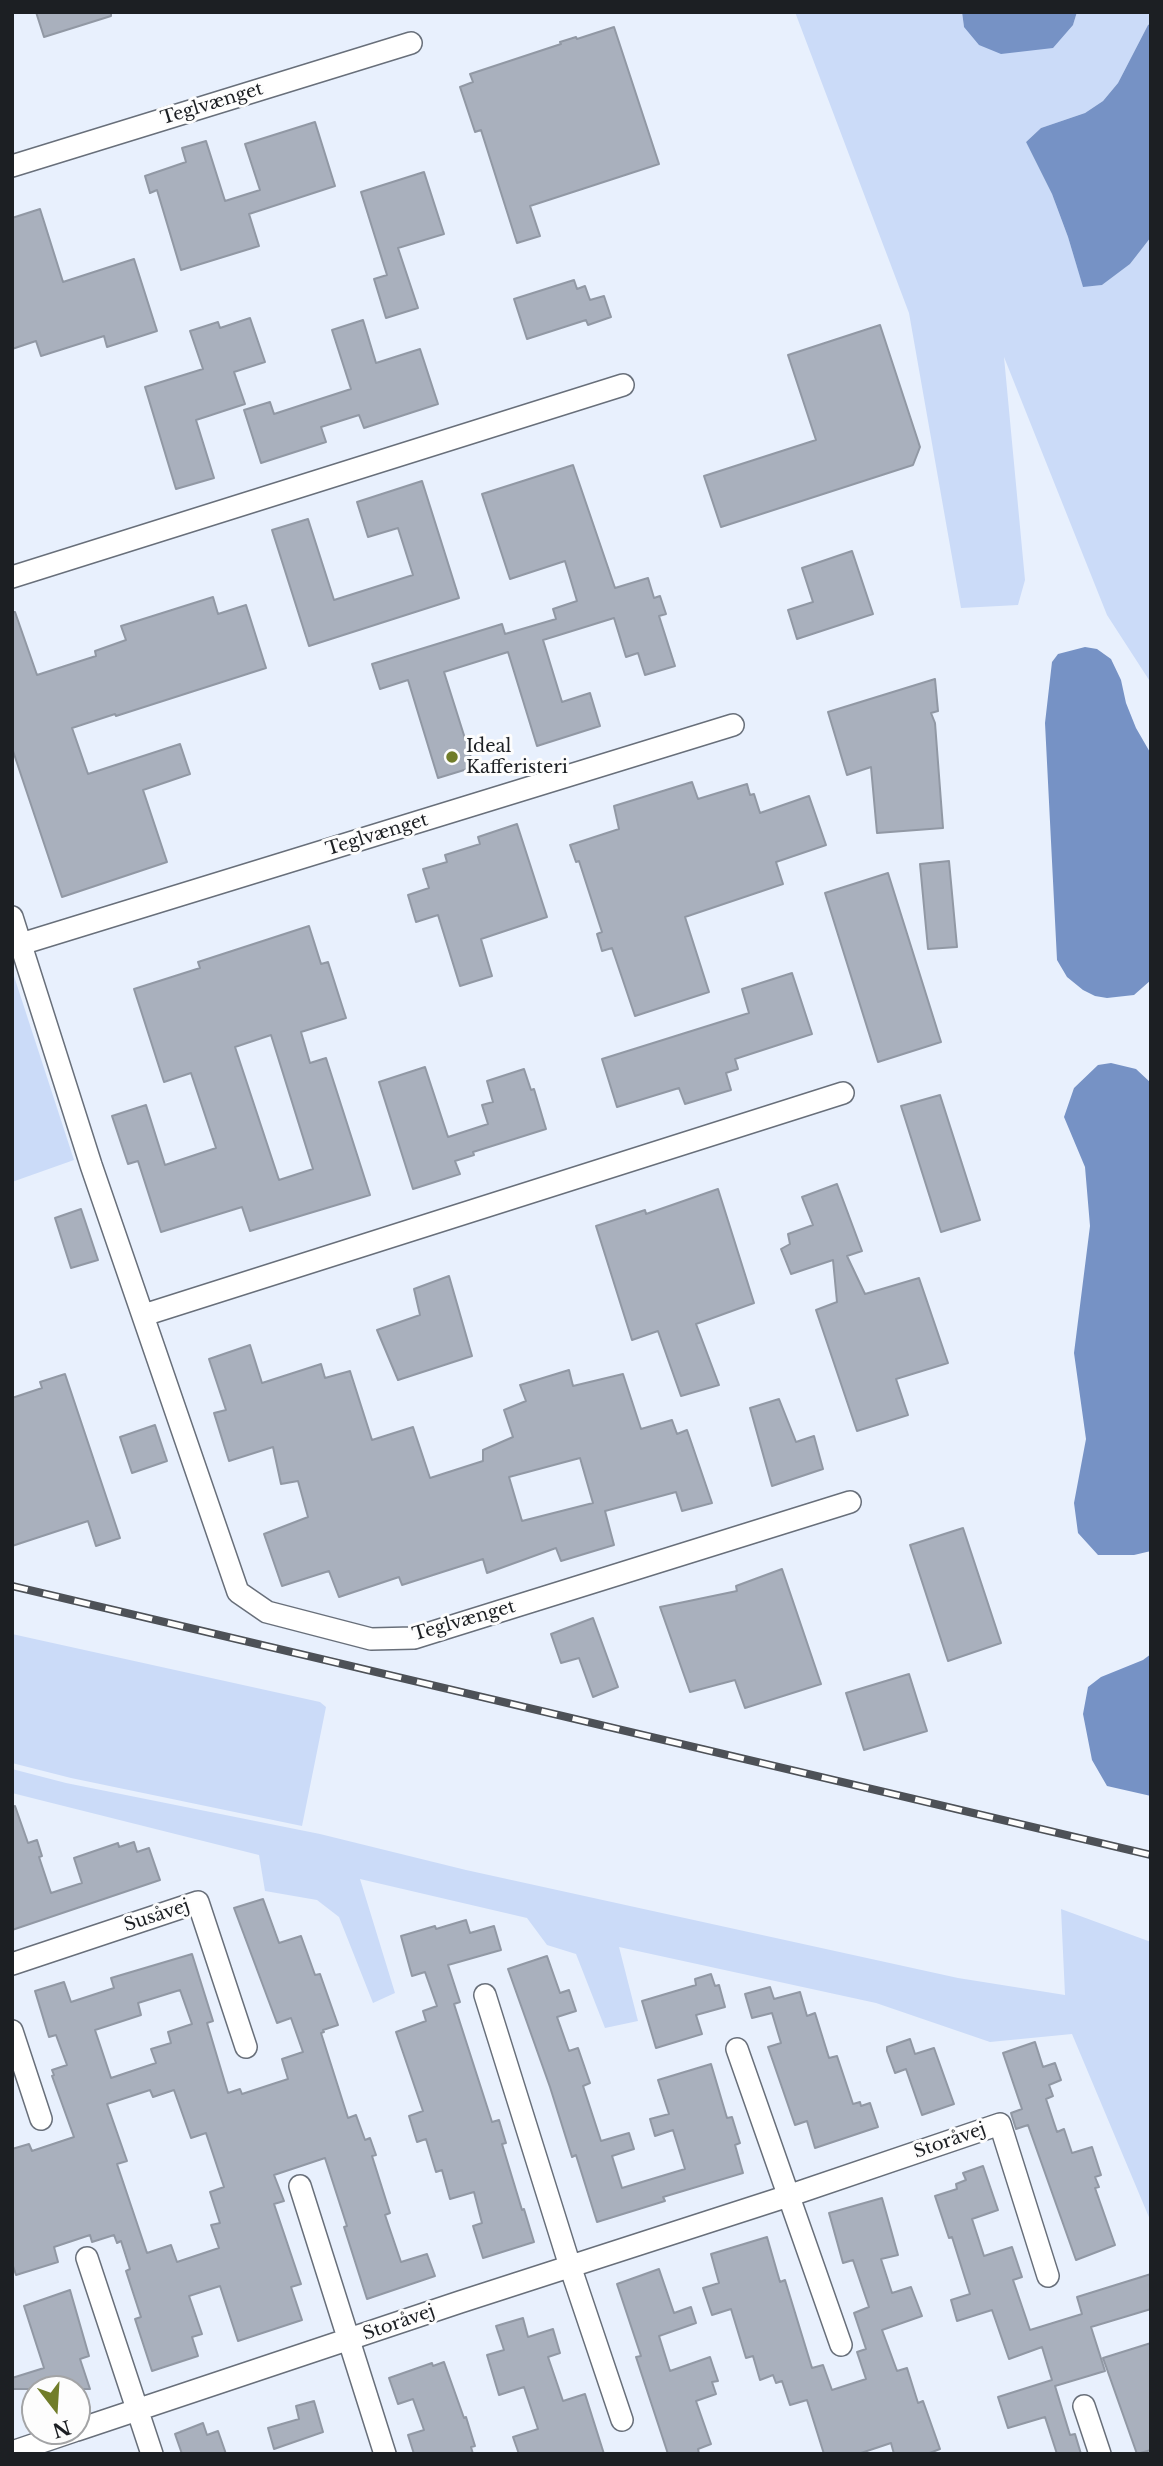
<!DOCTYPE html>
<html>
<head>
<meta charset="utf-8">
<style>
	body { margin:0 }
	#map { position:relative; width:1163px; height:2466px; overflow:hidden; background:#e8f0fd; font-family:"Libre Baskerville",serif }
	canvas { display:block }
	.frame { position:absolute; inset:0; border:14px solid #1c1f23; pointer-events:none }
	.north { position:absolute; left:21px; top:2375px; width:70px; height:70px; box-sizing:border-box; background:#fdfdfd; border:2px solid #a3a4a6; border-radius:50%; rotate:163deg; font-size:19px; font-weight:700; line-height:28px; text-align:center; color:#1c1f23 }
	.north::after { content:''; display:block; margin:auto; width:24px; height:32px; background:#717d2a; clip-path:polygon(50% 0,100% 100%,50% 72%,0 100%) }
</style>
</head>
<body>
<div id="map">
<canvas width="1163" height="2466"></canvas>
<div class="frame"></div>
<div class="north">N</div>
</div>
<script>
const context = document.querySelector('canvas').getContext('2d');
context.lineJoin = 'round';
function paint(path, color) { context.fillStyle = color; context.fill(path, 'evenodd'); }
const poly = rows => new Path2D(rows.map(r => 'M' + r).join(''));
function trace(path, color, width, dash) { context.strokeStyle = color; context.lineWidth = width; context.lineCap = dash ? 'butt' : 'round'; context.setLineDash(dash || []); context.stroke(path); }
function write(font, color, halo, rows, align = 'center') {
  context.font = font + ' "Libre Baskerville",serif'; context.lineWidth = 6; context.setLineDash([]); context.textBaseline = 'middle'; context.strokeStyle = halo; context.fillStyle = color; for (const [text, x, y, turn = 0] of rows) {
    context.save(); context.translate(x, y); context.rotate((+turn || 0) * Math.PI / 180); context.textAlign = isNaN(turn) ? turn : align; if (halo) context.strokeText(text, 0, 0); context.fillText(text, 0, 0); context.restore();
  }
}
const green = poly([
	[795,12,962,12,964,27,1073,25,1077,12,1151,12,1151,23,1148,25,1118,83,1103,101,1085,113,1041,128,1026,142,1052,194,1068,237,1083,286,1102,285,1130,264,1151,237,1151,683,1107,615,1004,357,1025,580,1018,605,961,608,909,313],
	[12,970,74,1160,12,1182],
	[12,1634,320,1702,326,1707,302,1826,71,1778,12,1763],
	[12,1769,66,1783,320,1834,466,1870,958,1978,1065,1995,1061,1909,1151,1942,1151,2222,1072,2034,990,2042,876,2003,619,1947,638,2021,605,2028,576,1954,547,1945,527,1918,360,1879,395,1993,373,2003,339,1917,317,1900,265,1891,259,1855,12,1793]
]);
const water = poly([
	[962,12,1077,12,1073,25,1053,48,1001,54,979,45,964,27],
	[1151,23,1151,237,1130,264,1102,285,1083,287,1068,237,1052,194,1026,142,1041,128,1085,113,1103,101,1118,83,1148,25],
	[1085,647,1097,649,1111,659,1121,680,1126,703,1136,728,1151,754,1151,980,1134,995,1107,998,1095,996,1083,990,1067,977,1057,960,1045,723,1052,662,1058,654],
	[1111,1063,1136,1069,1151,1083,1151,1551,1134,1555,1098,1555,1078,1533,1074,1503,1086,1439,1074,1353,1090,1226,1085,1167,1064,1117,1074,1088,1098,1065],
	[1151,1654,1151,1796,1107,1786,1092,1760,1083,1714,1088,1687,1101,1677,1143,1660]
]);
const building = poly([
	[36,12,111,12,111,16,44,37,36,12],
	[614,27,659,164,530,206,540,236,517,243,481,130,475,132,460,87,473,82,470,74,561,44,560,42,576,37,577,39,614,27],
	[315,122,335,186,249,214,259,246,181,270,157,190,150,193,145,176,186,162,182,148,206,141,225,201,260,190,245,144,315,122],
	[424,172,444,234,398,248,418,308,386,318,374,279,387,275,361,192,424,172],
	[40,209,63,282,134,259,157,331,107,347,104,336,41,356,36,341,12,349,12,218,40,209],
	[574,280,577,289,585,286,590,300,604,296,611,317,588,325,586,320,527,339,514,299,574,280],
	[250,318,265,362,234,372,245,404,196,420,214,478,176,489,145,387,203,369,190,331,218,322,220,328,250,318],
	[363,320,376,363,420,349,438,404,364,428,359,415,321,427,326,442,261,463,244,410,270,402,274,414,351,389,332,330,363,320],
	[880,325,920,447,913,465,721,527,704,476,816,440,788,355,880,325],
	[573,465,615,588,648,578,654,598,660,596,666,614,659,616,675,666,645,675,638,653,626,657,614,618,543,640,562,702,590,693,600,726,537,746,508,652,444,672,474,767,438,778,408,680,380,689,372,664,502,624,505,634,556,619,553,609,577,601,565,561,510,579,482,494,573,465],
	[422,481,459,598,309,646,272,530,308,519,334,600,413,575,398,528,368,537,357,502,422,481],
	[852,551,873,614,797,639,788,610,813,602,802,568,852,551],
	[213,597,218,614,246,605,266,668,116,716,115,714,72,728,88,774,180,744,190,774,143,790,167,862,62,897,12,748,12,612,15,612,37,675,96,656,95,651,126,640,121,626,213,597],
	[935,679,938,711,931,713,935,723,943,828,877,833,871,767,847,775,828,712,935,679],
	[692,782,698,799,747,784,750,795,754,794,760,813,809,796,826,845,776,862,783,884,685,917,709,992,635,1016,612,948,602,951,597,934,602,932,579,861,576,862,570,845,619,829,614,806,692,782],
	[517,824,547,917,481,939,492,976,460,986,438,915,416,922,408,895,429,888,423,869,447,862,445,855,480,844,478,837,517,824],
	[949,861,957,947,928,949,920,864,949,861],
	[888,873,941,1042,878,1062,825,893,888,873],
	[309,926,321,964,328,962,346,1018,301,1032,310,1063,326,1058,370,1195,250,1231,242,1207,161,1232,138,1161,128,1164,112,1116,146,1105,165,1165,216,1148,191,1073,164,1082,134,989,200,968,198,962,309,926],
	[271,1035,313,1169,279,1180,235,1047,271,1035],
	[792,973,812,1034,735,1059,738,1069,726,1073,731,1090,685,1104,679,1088,617,1107,602,1059,749,1013,742,989,792,973],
	[425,1067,448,1137,488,1124,482,1105,493,1102,487,1081,524,1069,531,1090,534,1089,546,1129,473,1152,474,1155,455,1161,460,1174,413,1189,379,1082,425,1067],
	[940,1095,980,1220,941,1232,901,1106,940,1095],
	[837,1184,862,1251,847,1256,865,1294,919,1278,948,1363,896,1379,908,1415,857,1431,816,1310,837,1302,833,1260,791,1274,781,1249,790,1244,788,1234,813,1225,802,1197,837,1184],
	[718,1189,754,1303,696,1324,719,1385,681,1396,658,1331,632,1340,596,1226,645,1210,646,1214,718,1189],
	[81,1209,98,1260,71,1268,55,1218,81,1209],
	[449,1276,472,1356,398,1380,377,1330,420,1315,414,1289,449,1276],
	[250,1345,262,1383,321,1364,325,1378,350,1371,372,1440,413,1427,430,1478,483,1461,483,1450,513,1437,504,1410,526,1401,520,1385,569,1370,573,1386,623,1374,641,1429,672,1420,677,1434,687,1430,712,1503,682,1511,676,1492,605,1511,614,1545,561,1561,556,1548,487,1573,483,1559,402,1585,399,1577,339,1597,329,1571,282,1586,264,1534,308,1517,298,1481,281,1484,273,1447,229,1461,214,1413,226,1410,209,1359,250,1345],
	[580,1458,593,1503,522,1521,509,1477,580,1458],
	[65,1374,120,1538,96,1546,88,1521,12,1546,12,1398,42,1388,40,1382,65,1374],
	[779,1399,796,1442,814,1436,823,1469,772,1486,750,1408,779,1399],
	[155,1425,167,1461,132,1473,120,1437,155,1425],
	[963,1528,1001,1643,948,1661,910,1545,963,1528],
	[782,1569,821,1684,745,1708,735,1680,690,1692,660,1607,737,1591,736,1586,782,1569],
	[593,1618,618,1687,593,1697,579,1658,561,1663,551,1634,593,1618],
	[909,1674,927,1731,864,1750,846,1693,909,1674],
	[15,1806,28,1843,37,1840,42,1856,39,1857,51,1893,82,1883,74,1858,118,1843,119,1847,134,1842,137,1852,149,1848,160,1880,12,1930,12,1807,15,1806],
	[263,1899,279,1943,301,1936,315,1975,320,1974,338,2025,323,2030,324,2032,321,2033,348,2118,356,2115,365,2140,370,2138,376,2155,372,2156,390,2213,385,2215,401,2262,427,2254,435,2276,367,2299,344,2227,347,2226,325,2158,274,2175,284,2201,274,2204,301,2284,291,2287,302,2320,238,2341,220,2286,189,2296,202,2334,192,2337,198,2356,152,2371,135,2319,141,2317,126,2271,130,2269,121,2241,117,2243,114,2235,92,2242,90,2235,54,2247,58,2262,16,2275,12,2263,12,2149,29,2144,32,2151,74,2137,52,2076,54,2075,52,2070,67,2065,56,2035,49,2037,35,1991,64,1982,71,2002,114,1988,111,1978,192,1954,213,2021,207,2023,228,2093,240,2089,242,2094,288,2079,282,2059,303,2052,291,2018,277,2023,234,1908,263,1899],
	[180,1990,192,2024,168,2032,171,2043,151,2049,156,2063,111,2078,95,2030,141,2015,138,2003,180,1990],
	[150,2090,153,2097,174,2090,191,2138,206,2133,224,2187,210,2192,220,2223,211,2225,219,2248,177,2262,171,2245,147,2253,117,2164,127,2161,107,2104,150,2090],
	[466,1920,470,1933,494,1926,501,1950,448,1965,460,2002,454,2004,492,2122,499,2120,506,2143,502,2144,522,2210,524,2209,534,2242,483,2258,473,2226,482,2223,474,2192,450,2199,442,2170,436,2172,426,2139,417,2142,409,2116,423,2111,396,2032,426,2021,423,2011,437,2006,425,1972,412,1976,401,1936,435,1926,436,1929,466,1920],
	[547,1956,560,1993,569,1990,576,2011,557,2017,569,2051,578,2048,590,2083,583,2086,601,2141,629,2133,634,2149,612,2156,622,2188,685,2169,673,2130,655,2136,650,2119,669,2114,658,2080,711,2064,727,2118,732,2117,740,2143,735,2145,743,2173,663,2197,665,2201,597,2222,576,2155,572,2157,550,2087,508,1969,547,1956],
	[711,1974,715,1986,719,1985,725,2007,696,2015,702,2034,656,2048,642,2001,696,1985,695,1979,711,1974],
	[770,1987,774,1999,800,1992,807,2016,815,2013,829,2058,837,2056,853,2104,860,2102,861,2106,870,2103,878,2127,815,2148,807,2121,795,2125,768,2047,781,2043,772,2013,752,2018,745,1994,770,1987],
	[910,2039,915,2054,934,2048,954,2104,922,2115,906,2069,895,2073,887,2051,887,2047,910,2039],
	[1035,2042,1043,2067,1055,2063,1061,2080,1049,2085,1053,2096,1046,2099,1057,2132,1064,2129,1072,2153,1092,2147,1101,2175,1095,2177,1099,2187,1095,2188,1115,2245,1076,2260,1028,2125,1016,2129,1011,2113,1022,2109,1003,2053,1035,2042],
	[983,2166,998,2210,972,2219,984,2256,1012,2247,1022,2277,1013,2280,1030,2330,1082,2314,1077,2297,1151,2274,1151,2309,1091,2327,1105,2371,1055,2386,1070,2435,1075,2434,1081,2454,1057,2454,1045,2417,1008,2428,998,2397,1052,2380,1042,2347,1009,2359,992,2310,957,2321,951,2300,970,2294,952,2237,949,2238,935,2196,957,2189,956,2184,966,2180,963,2173,983,2166],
	[882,2198,898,2255,881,2259,892,2293,911,2287,922,2316,882,2330,897,2371,907,2368,918,2403,923,2401,940,2449,927,2454,894,2454,891,2443,858,2454,824,2454,807,2400,790,2405,782,2381,776,2383,773,2375,760,2380,753,2356,746,2358,731,2309,712,2315,703,2288,719,2283,711,2254,767,2237,780,2282,785,2280,812,2368,823,2365,832,2390,866,2379,857,2352,866,2349,854,2313,869,2307,853,2260,843,2263,829,2213,882,2198],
	[659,2269,674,2313,691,2307,696,2323,659,2336,670,2371,710,2357,718,2381,712,2382,716,2394,696,2401,711,2444,698,2449,699,2454,668,2454,636,2357,641,2356,617,2284,659,2269],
	[70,2290,89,2356,80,2359,90,2389,12,2389,12,2378,44,2368,24,2306,70,2290],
	[523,2318,528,2337,553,2329,560,2353,548,2357,563,2401,585,2394,604,2454,519,2454,513,2437,538,2429,524,2387,499,2395,487,2355,504,2350,496,2326,523,2318],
	[1151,2343,1151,2450,1137,2454,1103,2358,1151,2343],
	[444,2362,464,2418,466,2417,475,2446,471,2447,473,2454,414,2454,408,2435,424,2430,413,2399,398,2404,389,2378,432,2363,433,2366,444,2362],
	[314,2401,323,2432,274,2449,268,2428,299,2419,296,2406,314,2401],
	[203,2423,207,2435,218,2431,226,2454,182,2454,175,2434,203,2423]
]);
const street = poly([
	[12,166,411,43],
	[12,577,623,385],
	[12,917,91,1165,238,1592,267,1612,371,1639,414,1638,850,1502],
	[21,944,733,725],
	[144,1315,843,1093],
	[12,1964,198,1902,246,2047],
	[485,1995,570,2266,622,2420],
	[12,2031,41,2119],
	[737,2049,841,2345],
	[300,2186,385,2454],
	[87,2258,152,2454],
	[1084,2406,1100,2454],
	[77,2430,460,2302,788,2196,1000,2124,1048,2276],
	[12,2452,74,2431]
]);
const rail = poly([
	[12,1586,1151,1855]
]);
const markers = [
	[452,757,7,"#717d2a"]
];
const streetNames = [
	["Teglvænget",212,104,-17],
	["Teglvænget",377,835,-17],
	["Teglvænget",464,1621,-16],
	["Susåvej",157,1916,-18],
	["Storåvej",950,2141,-19],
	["Storåvej",399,2323,-19]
];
const poiNames = [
	["Ideal",466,747],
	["Kafferisteri",466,768]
];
paint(green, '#cbdbf8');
paint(water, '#7692c5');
paint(building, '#a9b0bd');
trace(building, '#9198a4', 2);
trace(street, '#686f7a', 24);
trace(street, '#fff', 21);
trace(rail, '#4d5157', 8);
trace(rail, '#fdfdfd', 5, [16]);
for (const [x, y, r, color] of markers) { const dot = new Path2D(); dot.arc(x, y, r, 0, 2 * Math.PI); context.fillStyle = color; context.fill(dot); trace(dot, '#fdfdfd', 2.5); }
write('18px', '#1c1f23', '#fdfdfd', streetNames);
write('18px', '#1c1f23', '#fdfdfd', poiNames, 'left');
</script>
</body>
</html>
